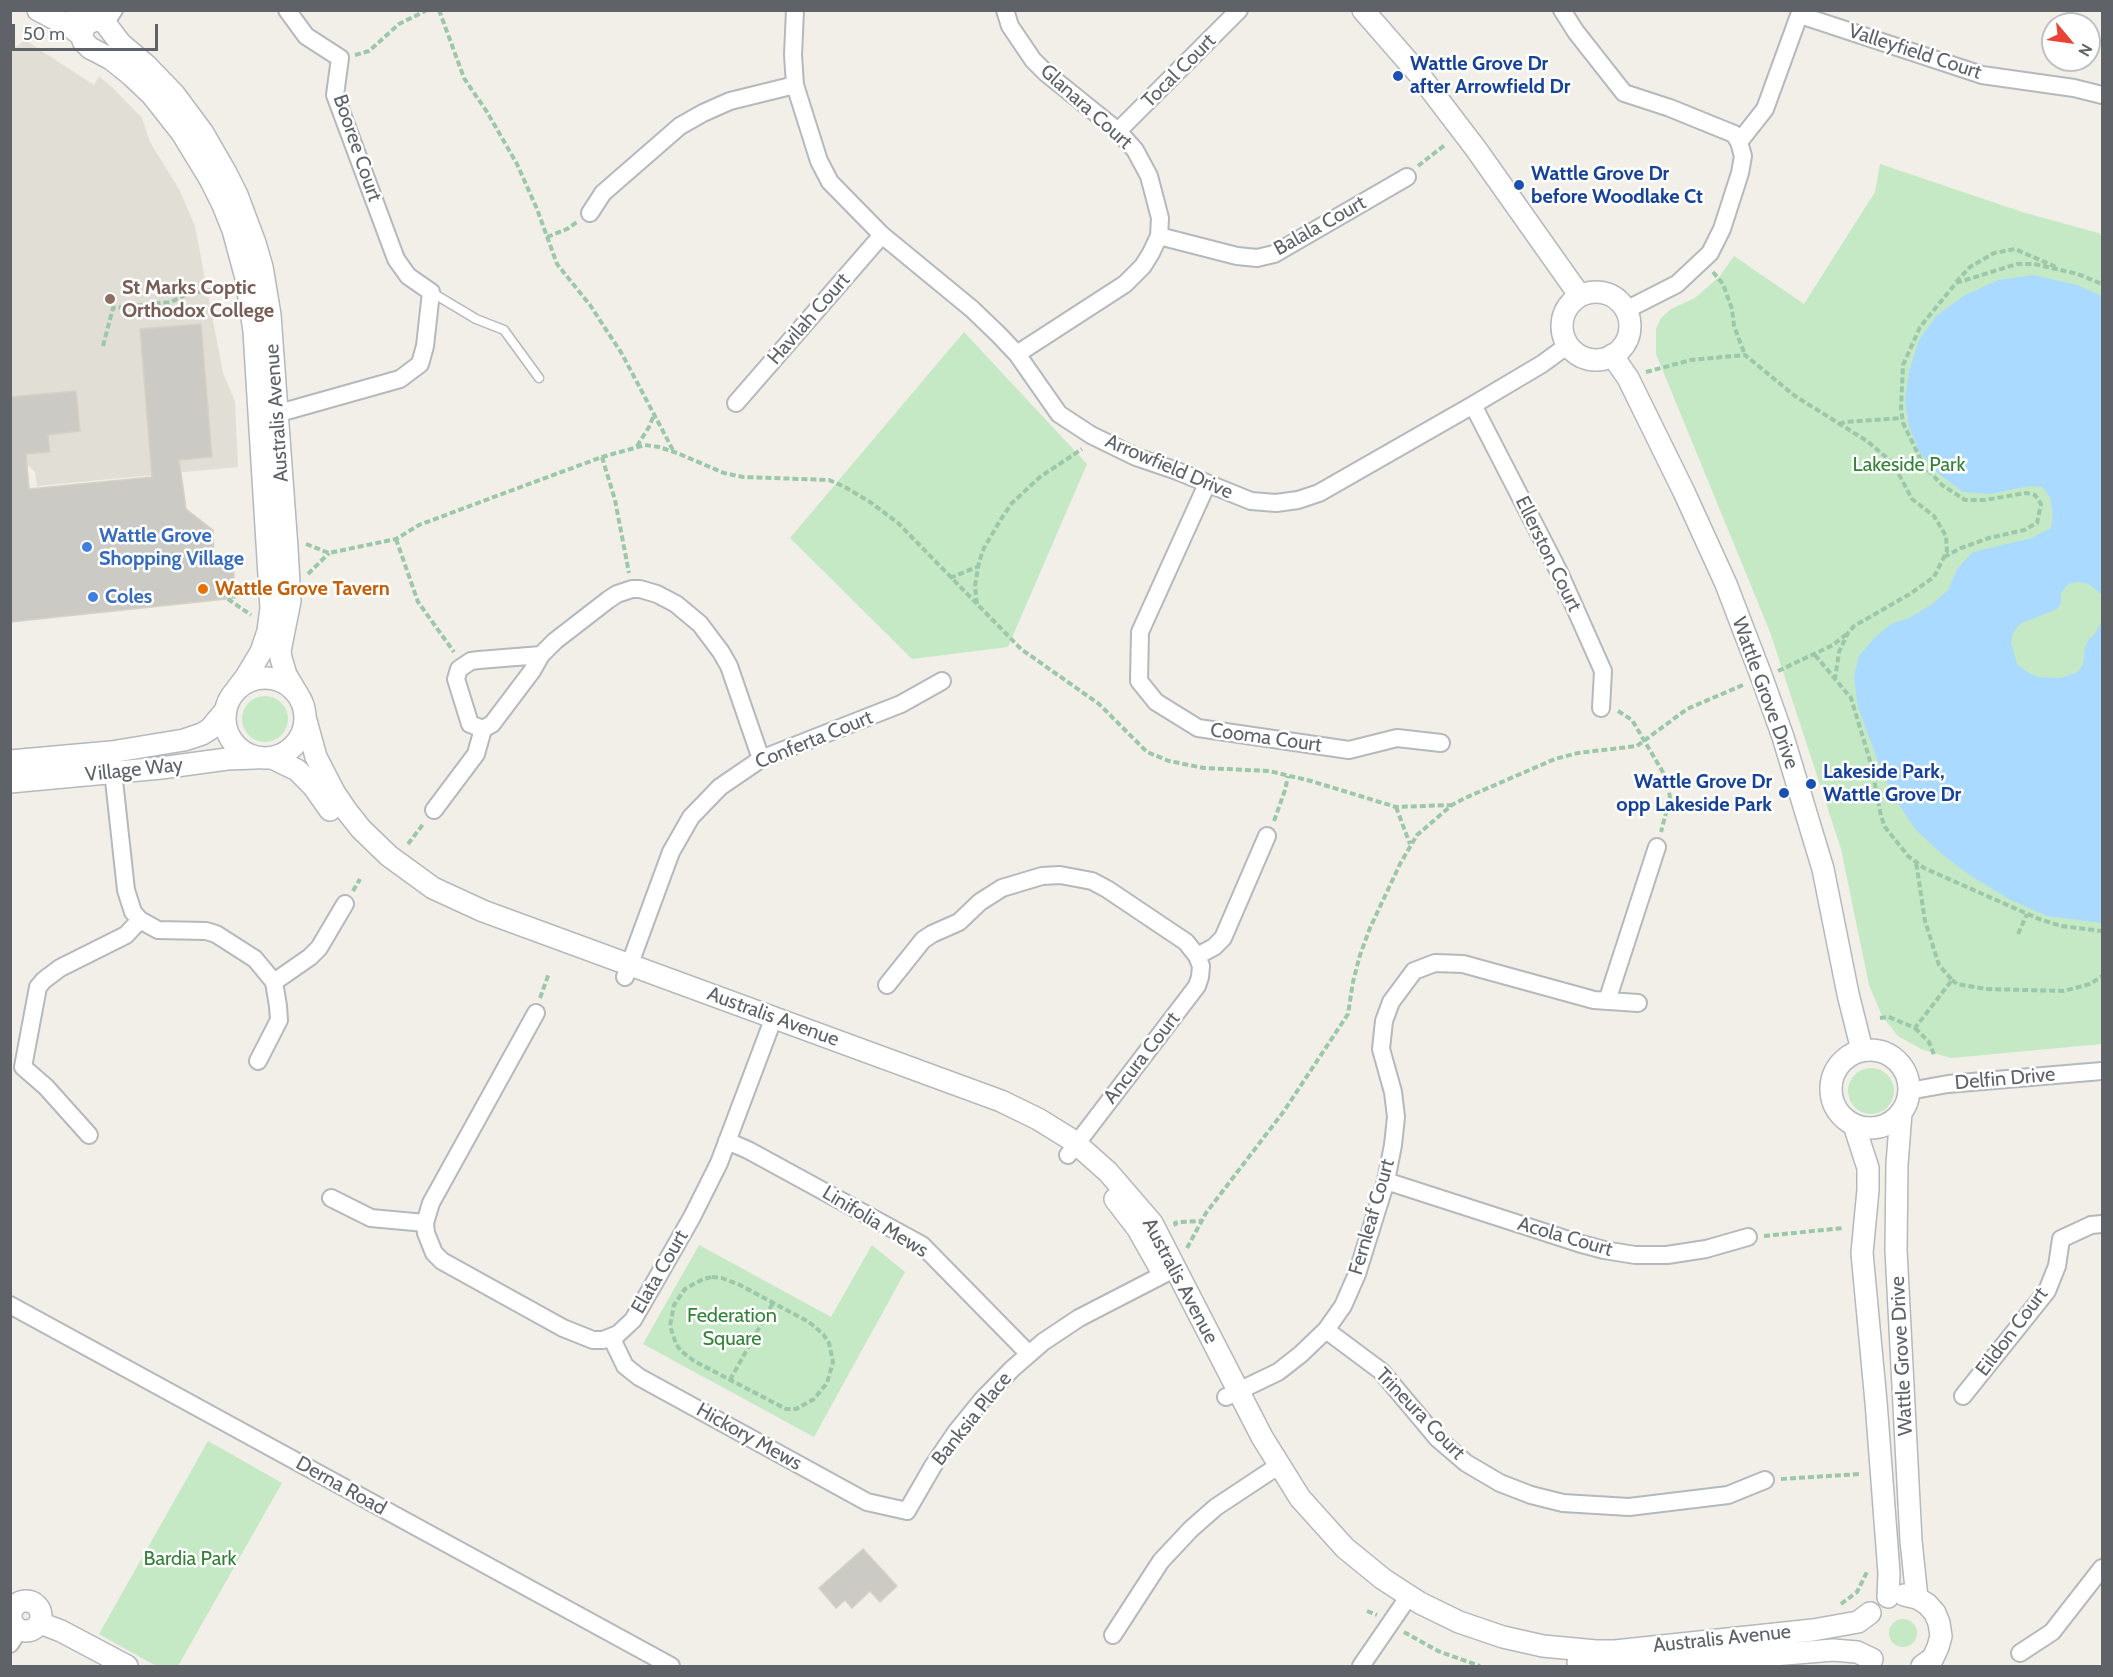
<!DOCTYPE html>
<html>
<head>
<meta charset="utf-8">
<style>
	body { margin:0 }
	#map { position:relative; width:2113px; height:1677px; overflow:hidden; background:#f1efe8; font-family:Cabin,sans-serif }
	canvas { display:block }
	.frame { position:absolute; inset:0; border:12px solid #5f6368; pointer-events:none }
	.north { position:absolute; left:2041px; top:12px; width:60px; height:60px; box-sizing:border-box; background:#fff; border:2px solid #bfc1c3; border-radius:50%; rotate:119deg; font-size:16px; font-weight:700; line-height:24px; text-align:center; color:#5f6368 }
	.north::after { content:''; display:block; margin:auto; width:21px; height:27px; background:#ea4335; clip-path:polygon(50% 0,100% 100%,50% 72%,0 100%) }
	.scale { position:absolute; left:12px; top:24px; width:146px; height:27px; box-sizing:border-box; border:3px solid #5f6368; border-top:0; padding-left:8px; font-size:18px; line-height:21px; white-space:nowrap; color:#5f6368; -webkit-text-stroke:4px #fff; paint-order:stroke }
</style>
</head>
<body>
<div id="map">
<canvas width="2113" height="1677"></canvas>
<div class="frame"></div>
<div class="north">N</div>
<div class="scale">50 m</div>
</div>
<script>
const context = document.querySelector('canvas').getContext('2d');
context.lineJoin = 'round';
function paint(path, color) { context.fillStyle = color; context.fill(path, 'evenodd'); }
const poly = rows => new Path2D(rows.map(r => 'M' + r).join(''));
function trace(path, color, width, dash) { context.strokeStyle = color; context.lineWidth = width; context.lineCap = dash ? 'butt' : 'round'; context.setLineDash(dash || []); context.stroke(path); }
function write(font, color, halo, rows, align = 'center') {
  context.font = font + ' Cabin,sans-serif'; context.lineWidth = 5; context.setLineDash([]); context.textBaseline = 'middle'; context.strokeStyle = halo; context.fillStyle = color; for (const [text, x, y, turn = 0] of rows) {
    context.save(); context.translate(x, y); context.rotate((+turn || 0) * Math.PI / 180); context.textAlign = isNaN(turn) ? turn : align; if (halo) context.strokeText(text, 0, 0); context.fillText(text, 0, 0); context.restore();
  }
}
const education = poly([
	[25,40,94,85,99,76,113,88,142,118,150,142,179,189,195,226,223,373,235,401,238,467,37,486,35,472,29,466,11,467,10,51]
]);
const green = poly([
	[1880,164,2022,212,2102,234,2102,1044,1951,1058,1921,1049,1898,1036,1882,1016,1869,985,1841,849,1770,632,1656,354,1656,329,1661,318,1671,309,1695,298,1720,276,1734,256,1804,304,1875,192],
	[964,332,1087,464,1008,647,912,659,790,538],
	'242 719a23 23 0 1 1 46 0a23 23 0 1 1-46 0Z',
	'1848 1091a23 23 0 1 1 46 0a23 23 0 1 1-46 0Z',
	[699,1245,831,1317,872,1245,905,1272,814,1437,643,1344],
	[208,1441,282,1483,178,1666,156,1666,99,1634],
	'1889 1633a14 14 0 1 1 28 0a14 14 0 1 1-28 0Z'
]);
const water = poly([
	[2033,275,2077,285,2102,296,2102,595,2089,584,2078,582,2068,584,2061,593,2061,603,2057,609,2020,624,2013,633,2011,643,2017,664,2027,672,2038,677,2060,678,2078,672,2083,665,2085,648,2089,639,2094,635,2102,621,2102,923,2047,916,2009,899,1974,878,1944,856,1916,830,1896,800,1882,772,1858,707,1854,677,1859,656,1873,639,1891,624,1909,618,1931,605,1949,589,1957,569,1973,552,2032,538,2051,528,2053,515,2050,497,2042,487,2030,486,1990,494,1963,492,1939,474,1920,453,1909,426,1905,401,1909,372,1919,340,1936,316,1965,295,1999,280]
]);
const building = poly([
	[201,324,212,457,179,460,184,494,186,509,213,530,214,559,232,555,236,598,10,622,10,397,76,391,80,431,48,435,50,452,26,454,29,489,152,477,140,329,201,324],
	[863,1549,897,1586,880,1602,870,1591,852,1608,845,1600,836,1608,819,1588,863,1549]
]);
const path = poly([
	[439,10,464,78,487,112,517,164,537,209,557,264,590,305,622,354,674,452],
	[355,55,369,51,399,24,427,10],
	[1418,166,1446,144],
	[547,237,567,229,577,222],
	[1713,272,1723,284,1732,309,1734,326,1745,355],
	[1956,282,1970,267,1994,253,2015,249,2056,267],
	[103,346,113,308,171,302,187,294,217,289],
	[1646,372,1691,360,1745,355,1795,396,1867,441,1893,463,1912,499,1934,516,1946,536,1947,551,1934,577,1910,594,1854,626,1848,633,1839,652,1835,679],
	[1839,424,1845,422,1902,418],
	[637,446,649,427,654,415],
	[602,457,615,500,629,573],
	[396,539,418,602,454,652],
	[306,544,329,553,396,539,419,525,510,491,602,457,645,445,659,447,677,453,724,473,743,477,829,480,845,487,870,502,898,523,1021,649,1099,704,1147,752,1169,761,1204,768,1269,771,1311,781,1396,807,1452,805],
	[1944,557,1961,548,1989,538,2024,530,2037,523,2041,504,2035,495,2026,493,1985,500,1965,500,1942,485,1924,466,1903,423,1901,408,1903,365,1920,327,1956,283,2017,264,2034,264,2078,274,2102,284],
	[308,574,329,553],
	[950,578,977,567],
	[228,599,251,615],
	[977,604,975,586,979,562,984,548,1001,519,1012,503,1040,477,1082,449],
	[1815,655,1851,698,1871,764,1881,816,1885,827,1908,856,1924,868,2039,919,2061,926,2102,931],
	[1778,671,1833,645,1848,633],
	[1618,711,1632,720,1667,779,1670,798,1661,832],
	[1396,807,1410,844],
	[1274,821,1285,790,1288,776],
	[408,844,424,823],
	[353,891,360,879],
	[2018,934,2027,914],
	[1952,980,1957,984,1986,989,2064,991,2090,984,2102,976],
	[540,998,549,973],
	[1880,1018,1889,1017,1915,1028,1952,980,1939,965,1925,921,1916,862],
	[1915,1028,1929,1042,1935,1057],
	[1176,1226,1175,1223,1179,1222,1200,1221],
	[1764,1236,1843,1228],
	[1187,1248,1206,1213,1284,1111,1348,1014,1353,982,1360,955,1370,928,1400,864,1417,835,1452,805,1465,798,1555,759,1578,753,1637,746,1687,709,1743,685],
	[712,1277,722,1278,740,1285,809,1322,823,1334,829,1343,833,1362,827,1383,814,1399,796,1409,786,1409,694,1361,681,1351,676,1344,670,1326,674,1305,685,1289,703,1279,712,1277],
	[730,1380,773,1303],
	[1781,1479,1860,1474],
	[1841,1604,1857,1592,1867,1572],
	[1367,1611,1377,1615],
	[1404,1632,1438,1651,1480,1666]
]);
const service = poly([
	[431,292,476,319,504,330,539,378]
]);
const minor = poly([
	[795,10,793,55,795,85,819,161,830,182,882,235,972,309,999,335,1017,354,1059,414,1091,435,1136,457,1177,471,1251,501,1276,503,1298,500,1319,493,1473,405,1542,364,1568,345],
	[1005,10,1010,26,1033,60,1046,73,1118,131,1135,150,1149,176,1160,218,1159,236,1151,253,1143,266,1125,284,1017,354],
	[1562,10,1576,32,1624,93,1670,108,1734,134,1739,142,1743,156,1740,173,1722,229,1710,253,1677,284,1626,310],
	[1800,15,1982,75,2074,88,2102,95],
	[105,23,114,10],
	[1118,131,1239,10],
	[1739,142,1765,109,1801,10],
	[590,213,603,193,680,126,703,113,730,101,795,85],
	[1159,236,1237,256,1257,258,1274,254,1407,177],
	[736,403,882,235],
	[1473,405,1559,572,1603,671,1601,708],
	[265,417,400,379,420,364,425,346,431,292,408,276,396,259,335,95,340,58,306,36,287,10],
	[1207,484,1140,632,1139,681,1156,702,1198,728,1349,750,1397,738,1441,743],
	[541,655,479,660,471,661,459,669,456,679,470,724,483,729,492,724,532,671,541,655,555,641,608,600,617,594,632,589,640,589,657,594,676,604,700,624,721,652,729,666,761,759],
	[112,762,126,890,133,912,140,920,158,930,206,931,216,934,255,959,274,982],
	[434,810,476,754,483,729],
	[1197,956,1214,947,1223,938,1267,836],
	[625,977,671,852,691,817,720,787,761,759,901,704,942,681],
	[887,985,923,940,932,934,959,922,980,902,1002,888,1042,876,1060,875,1092,881,1107,889,1186,942,1197,956,1201,966,1200,977,1197,986,1068,1155],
	[1607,1001,1657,847],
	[536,1013,431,1203,425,1223,426,1233,434,1253,442,1261,563,1328,593,1340,603,1340,618,1334,633,1320,692,1217,719,1163,774,1017],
	[258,1061,279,1020,278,1006,274,982,310,957,319,948,345,904],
	[1909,1091,1948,1084,2102,1071],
	[89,1135,46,1087,23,1067,38,987,44,980,60,968,126,935,140,920],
	[727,1141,748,1150,922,1245,1029,1354],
	[1386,1181,1578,1243,1604,1250,1635,1255,1667,1255,1706,1249,1748,1237],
	[331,1198,371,1218,425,1223],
	[10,1305,671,1666],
	[1326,1330,1381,1371,1438,1439,1466,1463,1500,1483,1531,1495,1563,1503,1629,1507,1728,1495,1765,1480],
	[611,1337,625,1366,639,1377,867,1502,907,1511,933,1466,956,1432,982,1400,1012,1369,1043,1342,1079,1318,1176,1268],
	[1963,1396,2047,1291,2057,1266,2061,1239,2091,1225,2102,1224],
	[1226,1397,1278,1372,1301,1354,1326,1330,1343,1306,1357,1274,1386,1181,1393,1145,1396,1117,1393,1092,1381,1049,1384,1021,1391,1002,1414,971,1435,963,1463,964,1594,1000,1638,1003],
	[1113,1635,1161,1561,1191,1529,1216,1507,1278,1466],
	[10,1644,19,1630],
	[2020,1653,2052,1632,2102,1568],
	[1361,1666,1409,1596]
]);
const tertiary = poly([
	[38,10,72,28,82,36],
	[76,10,105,23,121,44,147,66,174,94,203,133,226,173,237,195,255,243,262,267,270,315,287,548,290,601,280,651,281,658,286,675,298,695],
	[1363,10,1418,73,1476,149,1580,296],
	[100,21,94,20,84,26,82,36,83,41,90,48,111,59,131,75,152,95,182,133,210,179,223,205,233,230,246,278,254,331,271,608,268,631,261,652,246,677,236,690],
	'1562 326a34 34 0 1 1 68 0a34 34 0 1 1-68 0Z',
	[1612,355,1628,378,1684,492,1726,584,1762,678,1783,737,1823,869,1848,994,1862,1050],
	'225 718a40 40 0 1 1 80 0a40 40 0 1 1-80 0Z',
	[305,717,316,757,334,792,346,810,361,829,389,856,433,888,483,911,1001,1101,1038,1119,1072,1140,1108,1172,1152,1223,1262,1437,1300,1498,1345,1548,1383,1579,1420,1603,1459,1622,1503,1637,1543,1646,1596,1651,1615,1651,1813,1630,1858,1622,1870,1613],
	[272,758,297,770,313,786,330,810],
	[10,761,111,752,184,740,202,734,210,729,225,711],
	[10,782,161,768,227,759,255,758],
	'1831 1089a39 39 0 1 1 78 0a39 39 0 1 1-78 0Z',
	[1901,1113,1897,1164,1896,1250,1911,1541,1917,1598],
	[1854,1125,1868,1168,1868,1190,1862,1253,1876,1402,1889,1573,1888,1597],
	[1115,1199,1138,1229,1160,1268],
	[1904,1595,1917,1598,1927,1604,1935,1613,1939,1623,1941,1636,1938,1647,1933,1658,1922,1666],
	'11 1616a15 15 0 1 1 30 0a15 15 0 1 1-30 0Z',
	[40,1623,61,1631,127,1666],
	[1578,1663,1641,1666,1833,1650,1857,1652,1872,1659]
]);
const markers = [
	[1398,76,6,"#1a4fb4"],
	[1519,185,6,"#1a4fb4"],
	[110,299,6,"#8d6e63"],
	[87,547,6,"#3f7fe0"],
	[203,589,6,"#e8710a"],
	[93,597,6,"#3f7fe0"],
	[1811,784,6,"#1a4fb4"],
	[1784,793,6,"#1a4fb4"]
];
const streetNames = [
	["Valleyfield Court",1915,52,18],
	["Tocal Court",1179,71,-45],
	["Glanara Court",1086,107,42],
	["Booree Court",357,148,71],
	["Balala Court",1320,226,-29],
	["Havilah Court",809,319,-49],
	["Australis Avenue",277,413,-94],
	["Arrowfield Drive",1169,467,23],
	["Ellerston Court",1548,554,64],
	["Wattle Grove Drive",1765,693,70],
	["Cooma Court",1266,738,8],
	["Conferta Court",814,740,-22],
	["Village Way",134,770,-6],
	["Australis Avenue",773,1017,20],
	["Ancura Court",1142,1058,-52],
	["Delfin Drive",2005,1079,-5],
	["Fernleaf Court",1372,1217,-74],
	["Linifolia Mews",875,1222,31],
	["Acola Court",1565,1237,16],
	["Elata Court",660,1272,-60],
	["Australis Avenue",1180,1281,62],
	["Eildon Court",2012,1332,-53],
	["Wattle Grove Drive",1902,1356,-93],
	["Trineura Court",1420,1414,46],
	["Banksia Place",972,1419,-51],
	["Hickory Mews",749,1437,29],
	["Derna Road",341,1486,29],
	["Australis Avenue",1722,1639,-6]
];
const transitNames = [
	["Wattle Grove Dr",1410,64],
	["after Arrowfield Dr",1410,87],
	["Wattle Grove Dr",1531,174],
	["before Woodlake Ct",1531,197],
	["Lakeside Park,",1823,772],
	["Wattle Grove Dr",1823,795],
	["Wattle Grove Dr",1772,782,"right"],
	["opp Lakeside Park",1772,805,"right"]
];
const educationNames = [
	["St Marks Coptic",122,288],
	["Orthodox College",122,311]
];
const parkNames = [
	["Lakeside Park",1909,465],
	["Federation",732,1316],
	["Square",732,1339],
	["Bardia Park",190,1559]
];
const shopNames = [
	["Wattle Grove",99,536],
	["Shopping Village",99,559],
	["Coles",105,597]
];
const foodNames = [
	["Wattle Grove Tavern",215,589]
];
paint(education, '#e1ded6');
paint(green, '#c5e8c5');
paint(water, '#aadaff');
paint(building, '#cccac5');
trace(building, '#d6d1c6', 1.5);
trace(service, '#b5b8bc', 11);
trace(minor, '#b5b8bc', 20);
trace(tertiary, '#b5b8bc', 24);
trace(path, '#9cc7a9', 4, [6, 3]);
trace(service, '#fff', 8);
trace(minor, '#fff', 16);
trace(tertiary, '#fff', 21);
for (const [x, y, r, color] of markers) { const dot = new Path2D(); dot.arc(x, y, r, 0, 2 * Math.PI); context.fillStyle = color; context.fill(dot); trace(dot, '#fff', 2); }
write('20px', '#5f6368', '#fff', streetNames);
write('bold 20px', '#164399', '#fff', transitNames, 'left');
write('bold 20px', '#785e54', '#fff', educationNames, 'left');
write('20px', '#348238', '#fff', parkNames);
write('bold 20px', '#366cbe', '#fff', shopNames, 'left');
write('bold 20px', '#c56008', '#fff', foodNames, 'left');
</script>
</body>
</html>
